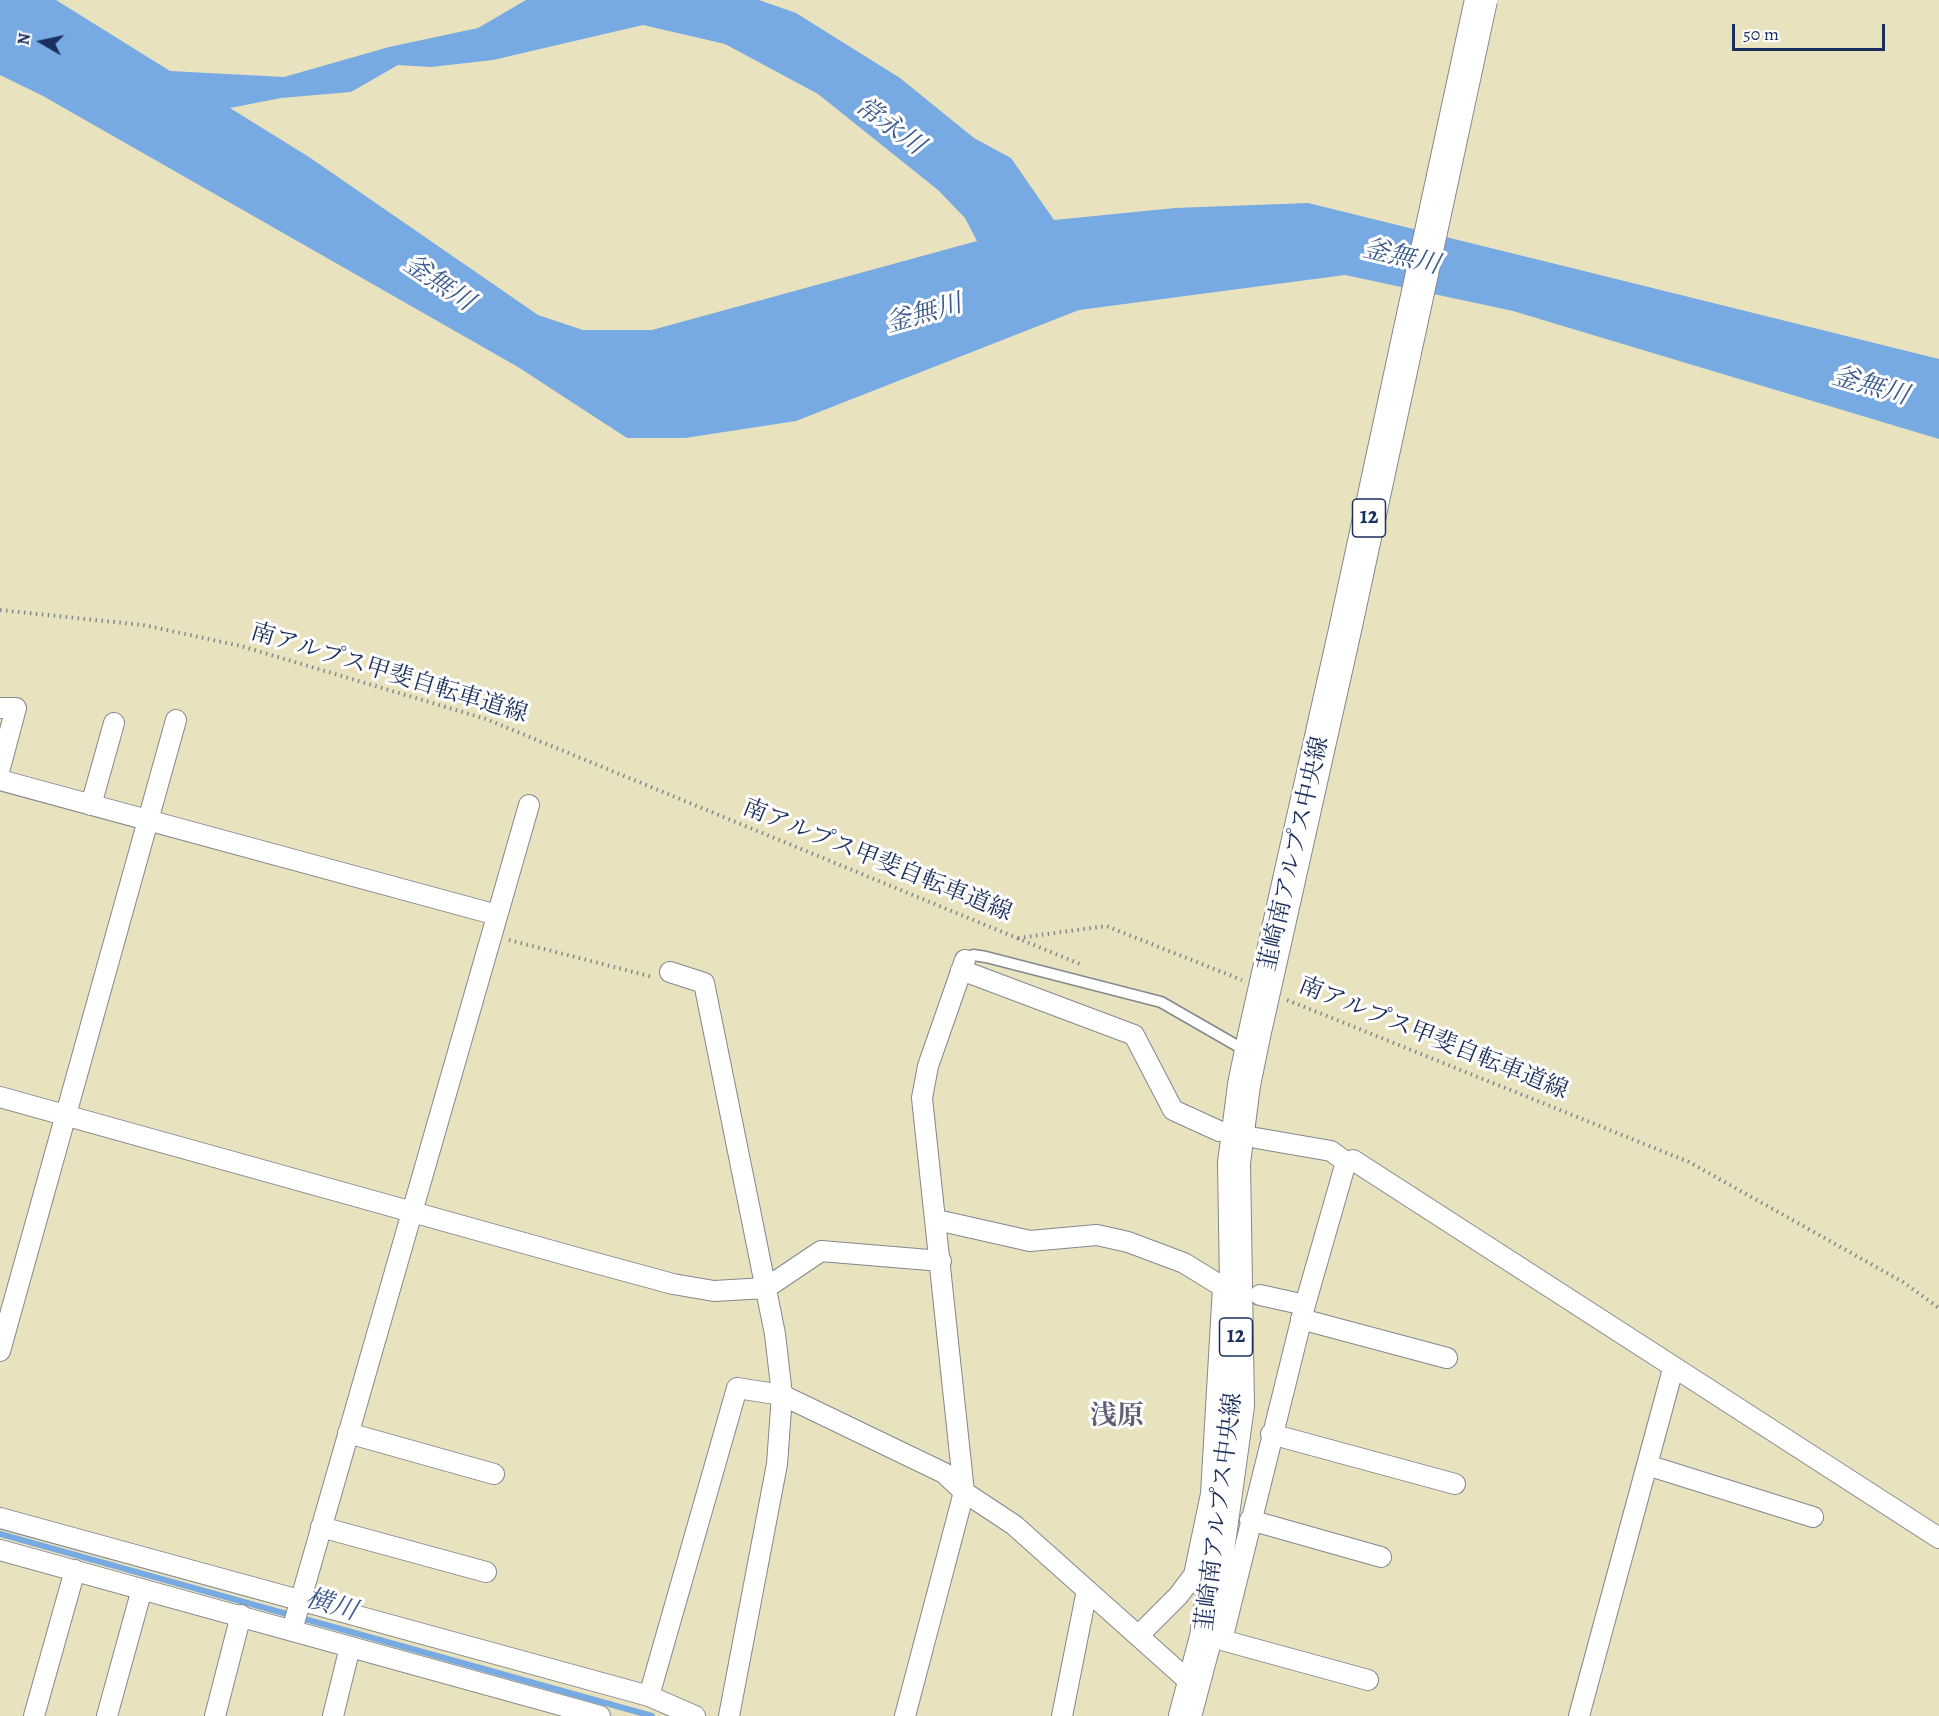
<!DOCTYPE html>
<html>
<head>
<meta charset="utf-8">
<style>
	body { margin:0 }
	#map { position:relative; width:1939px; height:1716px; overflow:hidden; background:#e9e2bf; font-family:Alegreya,serif }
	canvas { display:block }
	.north { position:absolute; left:12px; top:12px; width:60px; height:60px; -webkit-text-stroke:4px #fff; paint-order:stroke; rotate:279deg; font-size:16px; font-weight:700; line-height:24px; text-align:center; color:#1b2f5e }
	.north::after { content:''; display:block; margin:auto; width:21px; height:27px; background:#1b2f5e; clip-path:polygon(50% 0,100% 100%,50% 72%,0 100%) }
	.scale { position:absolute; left:1732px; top:24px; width:153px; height:27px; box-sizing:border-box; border:3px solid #1b2f5e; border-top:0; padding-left:8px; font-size:18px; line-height:21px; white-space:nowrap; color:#1b2f5e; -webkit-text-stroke:4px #fff; paint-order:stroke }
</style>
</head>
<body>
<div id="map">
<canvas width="1939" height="1716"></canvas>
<div class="north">N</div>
<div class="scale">50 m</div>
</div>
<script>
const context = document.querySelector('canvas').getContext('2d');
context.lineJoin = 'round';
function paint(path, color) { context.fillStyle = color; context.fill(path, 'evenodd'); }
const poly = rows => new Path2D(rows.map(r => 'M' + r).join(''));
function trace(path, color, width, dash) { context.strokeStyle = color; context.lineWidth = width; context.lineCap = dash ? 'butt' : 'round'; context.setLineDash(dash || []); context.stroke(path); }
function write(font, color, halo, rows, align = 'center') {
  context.font = font + ' Alegreya,"Noto Serif JP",serif'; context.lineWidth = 6; context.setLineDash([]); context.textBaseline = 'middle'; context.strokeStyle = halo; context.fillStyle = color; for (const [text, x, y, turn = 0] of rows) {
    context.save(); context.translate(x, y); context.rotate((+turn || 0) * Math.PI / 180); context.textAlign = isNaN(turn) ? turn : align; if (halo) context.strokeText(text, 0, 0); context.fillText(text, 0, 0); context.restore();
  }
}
const water = poly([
	[0,0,56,0,170,71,284,77,389,47,478,28,526,0,759,0,796,13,900,78,974,138,1011,158,1054,220,1175,208,1308,203,1584,271,1939,359,1939,439,1513,311,1345,275,1079,310,796,421,685,438,627,438,518,367,43,96,0,75],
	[643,25,725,44,818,94,938,190,965,218,977,241,652,330,583,330,538,315,309,157,230,108,281,98,351,92,398,65,431,67,493,60]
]);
const stream = poly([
	[0,1534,652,1716]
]);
const path = poly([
	[0,610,143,625,241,646,486,719,1080,964],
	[1018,938,1106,926,1242,980],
	[509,940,653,977],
	[1287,1000,1689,1162,1903,1282,1939,1308]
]);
const service = poly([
	[965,960,973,955,986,957,1161,1002,1248,1052]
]);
const minor = poly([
	[0,708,16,708,0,768],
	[0,780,497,915],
	[91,805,114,723],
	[961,970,1134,1035,1173,1110,1219,1131],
	[670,972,704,983,775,1334,782,1395,777,1464,729,1716],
	[0,1097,581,1259,673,1284,714,1291,766,1288,821,1251,941,1261],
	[1256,1138,1331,1151,1346,1162],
	[937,1220,1030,1241,1097,1235,1128,1242,1184,1263,1223,1287,1211,1494,1194,1575,1178,1596,1138,1636],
	[1260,1295,1305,1305],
	[1301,1319,1447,1358],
	[0,1351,176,720],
	[348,1433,494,1474],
	[1271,1434,1455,1484],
	[1647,1465,1813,1517],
	[0,1518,649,1696,695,1716],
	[1250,1520,1381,1557],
	[321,1527,486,1572],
	[0,1550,600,1716],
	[292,1630,529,805],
	[1206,1637,1222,1640,1305,1305,1346,1162,1353,1160,1939,1538],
	[1222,1640,1368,1680],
	[649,1696,737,1388,782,1395,944,1473,964,1492,1014,1525,1192,1684],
	[34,1716,75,1570],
	[107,1716,142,1589],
	[215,1716,241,1615],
	[333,1716,350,1647],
	[905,1716,964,1492,922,1098,928,1066,965,960],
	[1062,1716,1087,1590],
	[1579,1716,1673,1369]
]);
const primary = poly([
	[1185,1716,1206,1637,1238,1406,1234,1163,1244,1085,1254,1036]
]);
const primaryBridge = poly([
	[1254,1036,1345,630,1481,0]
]);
const shields = [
	[1369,518,33],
	[1236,1337,33]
];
const shieldNames = [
	["12",1369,518],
	["12",1236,1337]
];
const streetNames = [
	["南アルプス甲斐自転車道線",389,674,17],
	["韮崎南アルプス中央線",1295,854,-77],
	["南アルプス甲斐自転車道線",877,861,22],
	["南アルプス甲斐自転車道線",1433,1039,22],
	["韮崎南アルプス中央線",1220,1512,-83]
];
const waterNames = [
	["常永川",889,127,36],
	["釜無川",1401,258,13],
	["釜無川",438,284,34],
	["釜無川",924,315,-16],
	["釜無川",1870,387,16],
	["横川",331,1606,16]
];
const quarterNames = [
	["浅原",1117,1417]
];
paint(water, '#77aae3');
trace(stream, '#77aae3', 6);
trace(service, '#82888e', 13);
trace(minor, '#82888e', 22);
trace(primary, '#82888e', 34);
trace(path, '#82888e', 4, [1.5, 4.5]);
trace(service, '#fff', 10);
trace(minor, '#fff', 20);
trace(primary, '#fff', 32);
trace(primaryBridge, '#82888e', 34, []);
trace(primaryBridge, '#fff', 32);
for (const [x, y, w] of shields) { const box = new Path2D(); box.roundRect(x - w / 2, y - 19, w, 38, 4.5); context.fillStyle = '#fff'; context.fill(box); trace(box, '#1b2f5e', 1.5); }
write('bold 22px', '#1b2f5e', null, shieldNames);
write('24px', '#1b2f5e', '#fff', streetNames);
write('italic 26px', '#3b5a8d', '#fff', waterNames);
write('bold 27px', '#615f75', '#fff', quarterNames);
</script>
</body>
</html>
